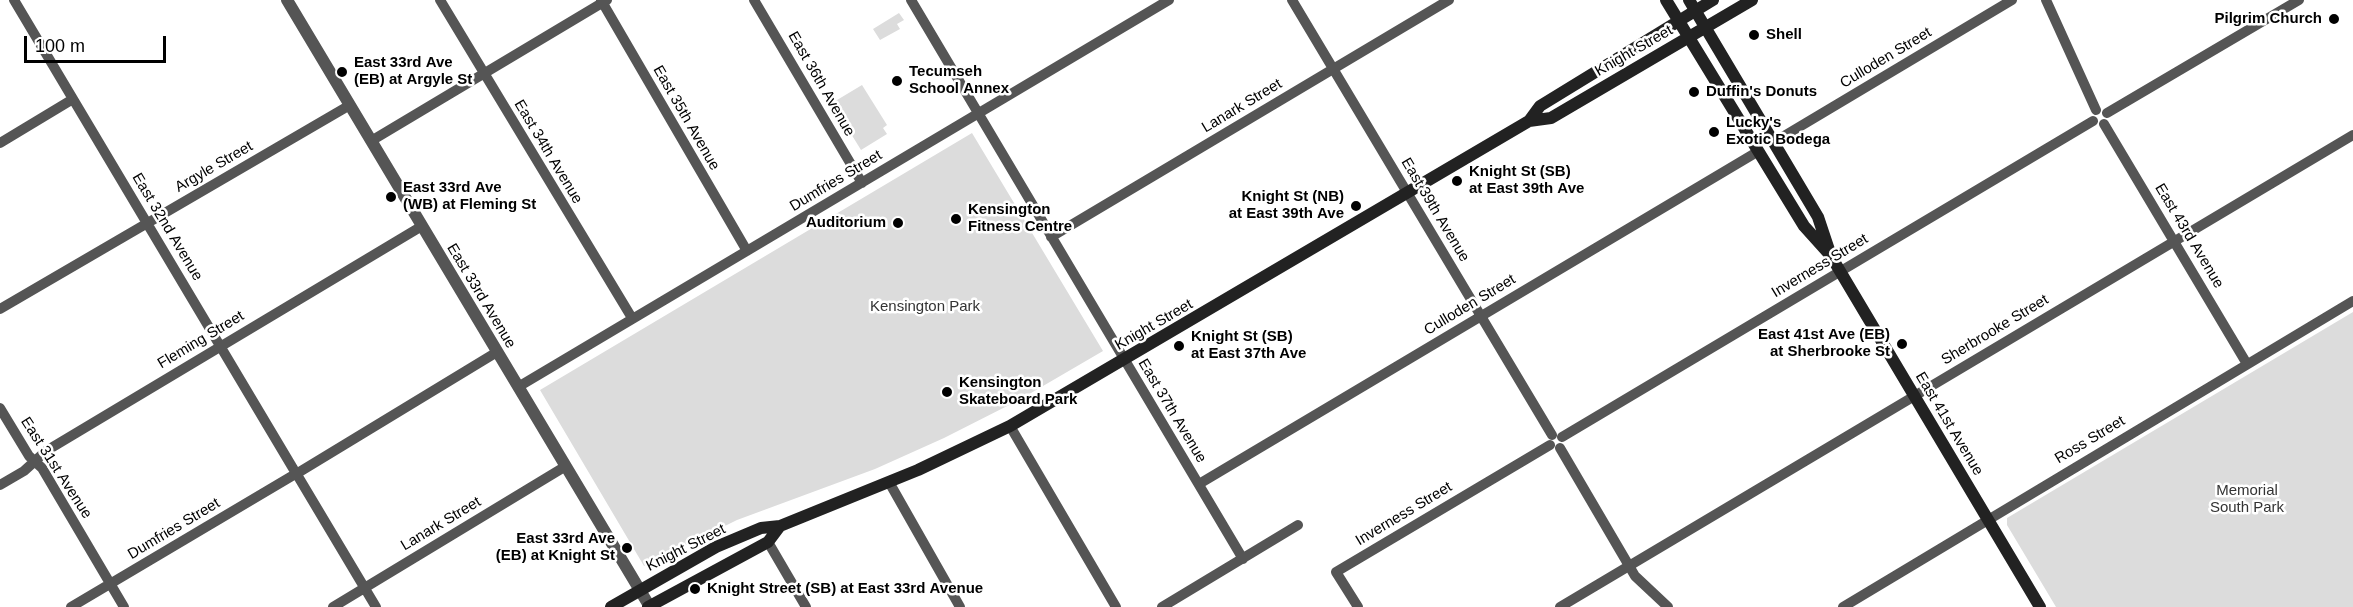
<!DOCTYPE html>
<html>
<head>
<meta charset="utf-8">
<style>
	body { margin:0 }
	#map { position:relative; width:2353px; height:607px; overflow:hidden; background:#fff; font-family:Arial,sans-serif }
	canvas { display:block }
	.scale { position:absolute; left:24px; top:36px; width:142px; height:27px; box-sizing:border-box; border:3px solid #000; border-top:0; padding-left:8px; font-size:18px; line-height:21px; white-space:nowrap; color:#000; -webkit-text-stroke:4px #fff; paint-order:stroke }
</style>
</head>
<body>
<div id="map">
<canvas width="2353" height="607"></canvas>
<div class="scale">100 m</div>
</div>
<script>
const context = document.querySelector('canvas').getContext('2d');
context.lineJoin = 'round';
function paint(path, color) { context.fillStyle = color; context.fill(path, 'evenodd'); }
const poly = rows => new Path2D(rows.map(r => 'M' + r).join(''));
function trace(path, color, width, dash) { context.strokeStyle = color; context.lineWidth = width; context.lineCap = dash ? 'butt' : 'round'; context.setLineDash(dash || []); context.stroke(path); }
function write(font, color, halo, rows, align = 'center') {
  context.font = font + ' Arial,sans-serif'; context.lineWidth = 5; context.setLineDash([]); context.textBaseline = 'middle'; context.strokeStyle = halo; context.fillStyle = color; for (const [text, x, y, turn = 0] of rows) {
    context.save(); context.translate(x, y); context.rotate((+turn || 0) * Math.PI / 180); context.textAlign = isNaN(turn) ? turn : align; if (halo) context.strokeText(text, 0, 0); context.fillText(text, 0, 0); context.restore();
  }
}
const green = poly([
	[899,13,904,20,897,24,900,29,880,40,873,29],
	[862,85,887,125,883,128,887,134,861,150,832,103],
	[972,133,1103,351,1019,400,944,438,875,469,737,520,644,566,540,390],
	[2353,312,2353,607,2056,607,2007,525,2007,518]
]);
const minor = poly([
	[14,0,294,470],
	[440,0,632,318],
	[601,0,747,251],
	[754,0,862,183],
	[911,0,1243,559],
	[1292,0,1552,435],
	[2046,0,2096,110],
	[2107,113,2299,0],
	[2104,124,2247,364],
	[371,141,607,0],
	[1774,142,2012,0],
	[0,143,73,99],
	[1051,237,1449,0],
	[0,309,350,105],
	[518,387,1169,0],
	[0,408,29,456,42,468,124,607],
	[1010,426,1116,607],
	[1562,437,2093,121],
	[1560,448,1635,576,1668,607],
	[301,471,497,352],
	[299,478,376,607],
	[889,482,960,607],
	[1199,484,1757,152],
	[0,485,24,471,46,451,422,226],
	[768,542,806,607],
	[71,607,292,476],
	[333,607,566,466],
	[1162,607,1298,525],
	[1358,607,1336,572,1550,445],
	[1560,607,2353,135],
	[1843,607,2353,301]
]);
const tertiary = poly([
	[287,0,650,607]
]);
const secondary = poly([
	[1666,0,1804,226,1831,256,2040,607],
	[1689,0,1818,217,1829,250],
	[1529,121,1540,106,1713,0],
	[611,607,716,547,761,528,780,526,918,470,1010,426,1529,121,1551,118,1752,0],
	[648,607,768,542,780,526]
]);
const markers = [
	[2334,19,6,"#000"],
	[1754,35,6,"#000"],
	[342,72,6,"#000"],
	[897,81,6,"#000"],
	[1694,92,6,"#000"],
	[1714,132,6,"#000"],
	[1457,181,6,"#000"],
	[391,197,6,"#000"],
	[1356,206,6,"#000"],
	[956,219,6,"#000"],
	[898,223,6,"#000"],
	[1902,344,6,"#000"],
	[1179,346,6,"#000"],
	[947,392,6,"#000"],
	[627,548,6,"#000"],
	[695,589,6,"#000"]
];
const poiNames = [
	["Pilgrim Church",2322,19,"right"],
	["Shell",1766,35],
	["East 33rd Ave",354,63],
	["(EB) at Argyle St",354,80],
	["Tecumseh",909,72],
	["School Annex",909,89],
	["Duffin's Donuts",1706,92],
	["Lucky's",1726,123],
	["Exotic Bodega",1726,140],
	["Knight St (SB)",1469,172],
	["at East 39th Ave",1469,189],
	["East 33rd Ave",403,188],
	["(WB) at Fleming St",403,205],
	["Knight St (NB)",1344,197,"right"],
	["at East 39th Ave",1344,214,"right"],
	["Kensington",968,210],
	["Fitness Centre",968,227],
	["Auditorium",886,223,"right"],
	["East 41st Ave (EB)",1890,335,"right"],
	["at Sherbrooke St",1890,352,"right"],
	["Knight St (SB)",1191,337],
	["at East 37th Ave",1191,354],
	["Kensington",959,383],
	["Skateboard Park",959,400],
	["East 33rd Ave",615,539,"right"],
	["(EB) at Knight St",615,556,"right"],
	["Knight Street (SB) at East 33rd Avenue",707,589]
];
const streetNames = [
	["Knight Street",1634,51,-30],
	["Culloden Street",1886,58,-31],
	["East 36th Avenue",821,84,60],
	["Lanark Street",1242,106,-31],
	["East 35th Avenue",686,118,60],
	["East 34th Avenue",548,152,59],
	["Argyle Street",214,167,-30],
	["Dumfries Street",836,181,-31],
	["East 39th Avenue",1435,210,59],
	["East 32nd Avenue",167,227,59],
	["East 43rd Avenue",2189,236,59],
	["Inverness Street",1820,266,-31],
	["East 33rd Avenue",481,296,59],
	["Culloden Street",1470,305,-31],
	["Knight Street",1154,325,-30],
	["Sherbrooke Street",1995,330,-31],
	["Fleming Street",201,340,-31],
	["East 37th Avenue",1172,411,59],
	["East 41st Avenue",1949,424,59],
	["Ross Street",2090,440,-31],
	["East 31st Avenue",56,468,57],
	["Inverness Street",1404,514,-31],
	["Lanark Street",441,524,-31],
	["Dumfries Street",174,529,-31],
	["Knight Street",686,548,-27]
];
const parkNames = [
	["Kensington Park",925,307],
	["Memorial",2247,491],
	["South Park",2247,508]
];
paint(green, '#dcdcdc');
trace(minor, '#555', 10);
trace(tertiary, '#555', 12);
trace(secondary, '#222', 12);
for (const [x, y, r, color] of markers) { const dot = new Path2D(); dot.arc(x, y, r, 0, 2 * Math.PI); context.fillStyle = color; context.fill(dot); trace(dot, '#fff', 2); }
write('bold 15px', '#000', '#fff', poiNames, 'left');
write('15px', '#000', '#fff', streetNames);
write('15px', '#333', '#fff', parkNames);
</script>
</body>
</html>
